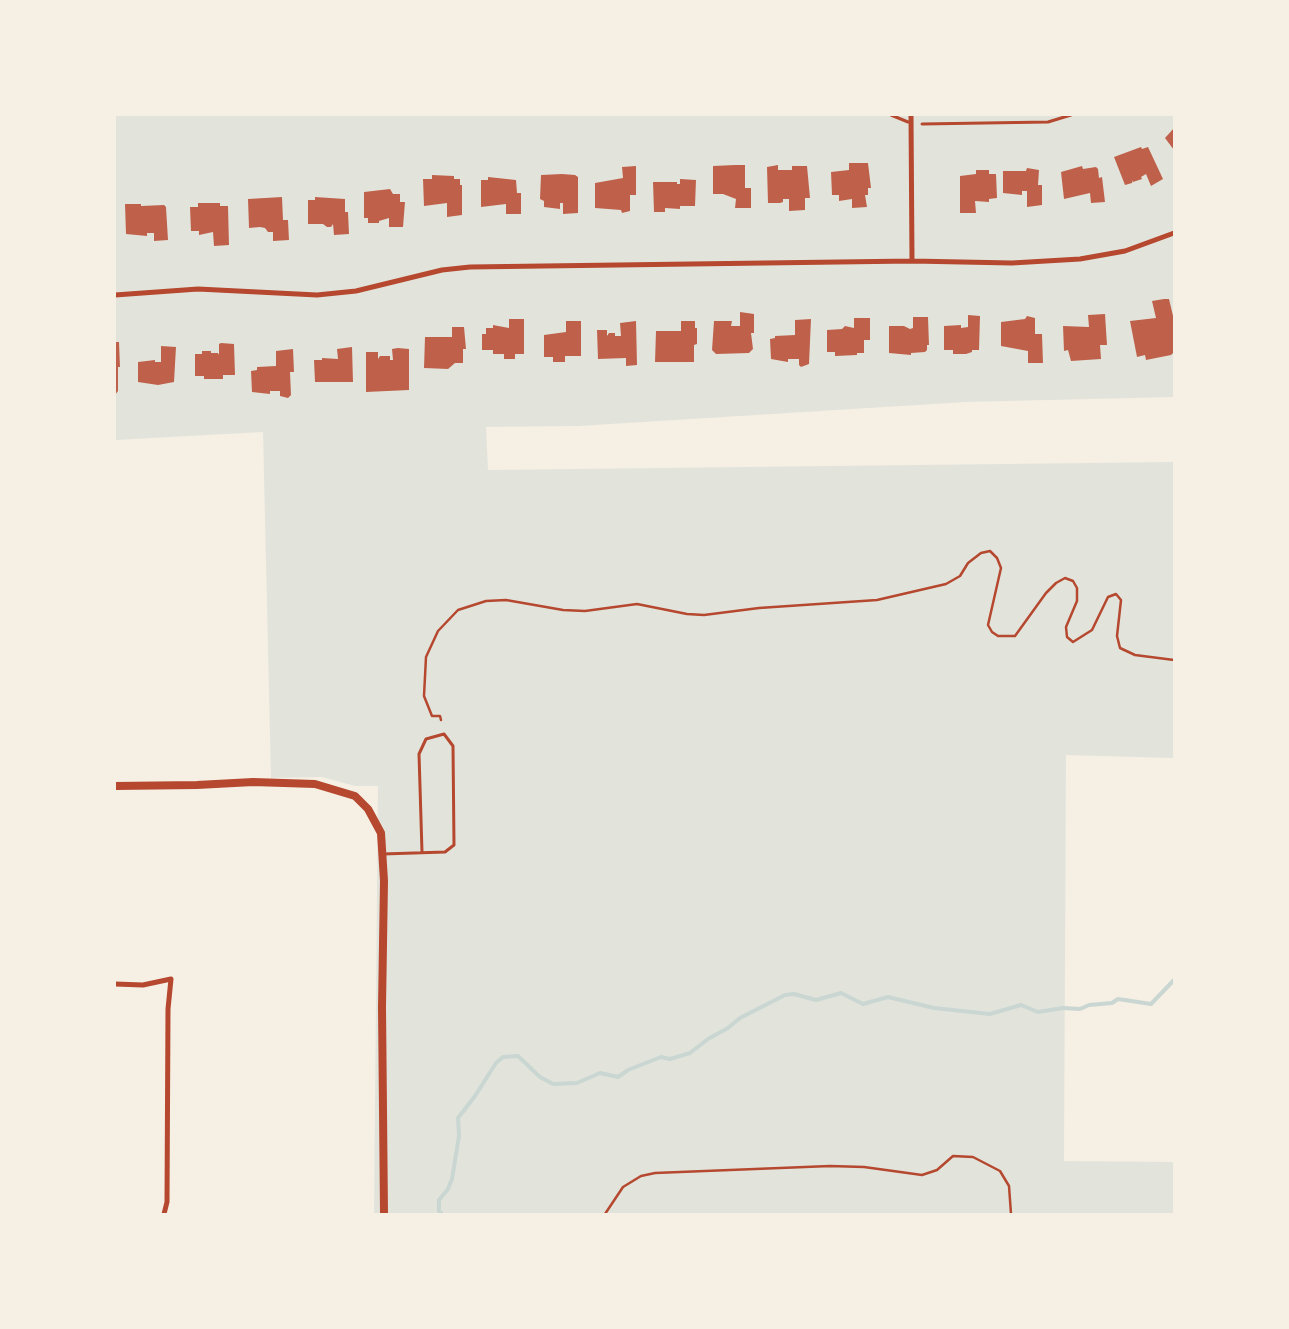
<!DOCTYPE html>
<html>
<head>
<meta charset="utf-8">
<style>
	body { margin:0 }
	#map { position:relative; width:1289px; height:1329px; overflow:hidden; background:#f6efe4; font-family:"Roboto Condensed",sans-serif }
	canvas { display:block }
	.frame { position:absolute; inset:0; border:116px solid #f6efe4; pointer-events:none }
</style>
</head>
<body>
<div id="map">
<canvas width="1289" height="1329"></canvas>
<div class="frame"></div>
</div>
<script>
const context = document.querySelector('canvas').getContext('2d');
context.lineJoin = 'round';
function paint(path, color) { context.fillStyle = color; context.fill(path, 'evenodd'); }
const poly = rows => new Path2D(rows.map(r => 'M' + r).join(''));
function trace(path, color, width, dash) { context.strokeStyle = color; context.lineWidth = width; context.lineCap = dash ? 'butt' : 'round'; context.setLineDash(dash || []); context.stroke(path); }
const green = poly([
	[115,115,1174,115,1174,397,965,402,579,426,486,427,488,470,1174,462,1174,758,1066,755,1064,1161,1174,1162,1174,1214,374,1214,378,786,355,786,322,777,271,778,263,432,115,440]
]);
const stream = poly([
	[442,1214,439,1211,439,1200,448,1189,452,1179,459,1136,458,1118,475,1096,496,1063,503,1057,518,1056,540,1077,553,1084,577,1083,600,1073,618,1077,628,1070,661,1057,670,1059,690,1053,708,1039,728,1028,740,1018,785,995,794,994,816,1000,841,993,863,1004,888,997,934,1008,990,1014,1021,1005,1038,1012,1063,1008,1080,1009,1089,1005,1112,1003,1118,999,1151,1004,1174,980]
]);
const building = poly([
	[1174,128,1174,150,1165,138],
	[1141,147,1142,149,1148,147,1163,179,1151,186,1146,174,1141,177,1142,179,1133,182,1133,180,1132,183,1125,185,1114,157],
	[849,163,868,163,871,188,868,188,868,195,865,195,867,207,852,208,852,199,839,201,839,195,832,195,831,172,849,170],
	[735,165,745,165,745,188,751,188,751,208,735,208,736,199,723,194,713,194,713,166],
	[778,165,778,170,792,170,792,166,807,166,810,198,805,198,805,210,789,211,789,199,783,199,783,202,780,203,768,203,767,167],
	[636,166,636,195,630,195,630,211,622,213,621,210,595,208,595,183,623,178,622,167],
	[1082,166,1083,169,1096,167,1098,169,1099,178,1102,177,1105,202,1091,203,1090,193,1064,199,1061,172],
	[1027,168,1039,170,1038,185,1042,185,1042,205,1027,207,1027,191,1022,191,1022,195,1003,193,1003,171,1026,171],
	[976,170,989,170,989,174,996,174,997,198,989,199,989,202,975,201,976,213,960,213,960,176,976,174],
	[562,174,575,175,578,177,578,213,563,214,563,203,560,203,560,209,544,207,544,201,540,199,541,175],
	[432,175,454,176,454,179,460,179,460,185,462,185,462,215,447,217,447,203,424,206,423,179,432,179],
	[488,177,516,180,517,193,521,193,521,214,506,214,506,204,481,207,481,180,488,180],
	[680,179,696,180,695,206,680,206,680,209,665,208,665,212,654,212,653,182,677,182,677,184,680,184],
	[390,189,393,194,400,194,400,202,405,202,403,227,389,227,389,218,379,221,379,223,368,223,368,218,364,218,364,192],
	[282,197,283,220,288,220,289,240,273,241,273,232,268,232,265,228,260,227,249,228,248,199],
	[315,197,345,199,345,212,348,212,349,234,334,235,333,224,331,227,327,227,323,224,308,224,308,200,315,200],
	[198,203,220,203,220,206,228,206,229,245,214,246,213,232,199,235,199,231,191,231,190,207,198,207],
	[125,204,141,204,141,206,164,205,166,207,168,240,154,241,154,233,147,233,147,236,126,234],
	[1164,299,1169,299,1174,320,1174,352,1171,355,1146,360,1145,355,1137,357,1130,321,1156,318,1152,301],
	[740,312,754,314,754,333,751,333,753,349,749,353,716,354,712,350,714,321,732,321,731,326,740,326],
	[1105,314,1107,345,1100,345,1101,359,1071,361,1068,350,1064,351,1063,326,1089,327,1088,315],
	[968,315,980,316,979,350,972,350,972,352,966,354,953,354,953,350,944,350,944,326,961,325,961,328,968,327],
	[1027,316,1035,318,1035,334,1042,334,1043,363,1028,363,1028,351,1001,346,1001,322,1025,319],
	[913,317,928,317,929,345,927,345,927,350,925,352,911,353,911,355,889,353,889,326,904,326,910,329,913,328],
	[854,318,870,318,870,340,864,340,864,353,857,353,857,355,835,356,835,352,827,352,827,330,842,329,845,326,854,328],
	[509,319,524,319,524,354,515,354,515,359,504,359,504,354,493,354,493,350,482,350,482,334,486,334,486,328,493,328,493,325,509,328],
	[811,319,809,364,801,367,799,365,799,359,788,359,788,362,771,359,770,339,775,338,775,336,795,335,795,320],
	[566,321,581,321,581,356,565,356,565,362,553,362,553,357,544,357,544,335,566,332],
	[636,321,637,365,626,366,626,358,598,359,597,330,607,330,607,336,609,333,615,333,615,336,621,336,620,323],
	[681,321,695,321,695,328,697,328,697,344,694,345,694,362,655,362,656,331,681,331],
	[452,327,464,327,466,349,463,349,463,363,455,363,448,369,424,368,425,337,452,337],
	[115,342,119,342,120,367,118,367,118,391,115,395],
	[221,343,234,344,235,375,223,375,223,379,204,379,204,376,195,376,195,354,202,354,202,351,211,351,211,353,218,353,219,355,219,344],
	[161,346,176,347,174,382,158,385,138,382,138,362,155,360,155,362,161,362],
	[352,347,353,382,315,382,314,360,322,360,322,358,338,359,337,349],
	[398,348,409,349,409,390,366,392,366,352,378,352,378,359,380,356,390,356,390,360,393,360,392,349],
	[293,349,294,372,290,372,291,395,288,398,280,396,280,391,270,391,270,394,252,392,251,371,257,370,257,367,276,366,276,351]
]);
const path = poly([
	[441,720,440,716,432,716,424,696,426,657,438,631,458,610,486,601,506,600,563,610,585,611,637,604,687,614,704,615,759,608,877,600,946,584,960,576,968,563,981,553,990,551,997,558,1001,568,988,625,992,632,998,636,1015,636,1046,593,1056,583,1065,578,1073,581,1077,588,1077,601,1066,627,1067,637,1073,642,1092,630,1108,597,1116,594,1121,600,1117,636,1120,648,1135,655,1174,660],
	[605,1214,623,1187,641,1176,655,1173,830,1166,864,1167,922,1175,937,1170,953,1156,973,1157,1000,1171,1009,1186,1011,1214]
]);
const service = poly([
	[891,115,908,122],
	[922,124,1048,122,1071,115],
	[383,854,445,852,454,845,453,746,444,734,426,739,419,754,422,852]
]);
const minor = poly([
	[911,115,912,261],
	[115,295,198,289,317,295,356,291,442,270,470,267,912,261,1012,263,1080,259,1125,251,1174,233],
	[115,984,143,985,171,979,168,1009,167,1202,164,1214]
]);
const tertiary = poly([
	[115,786,197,785,253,782,315,784,355,796,368,809,381,833,384,881,382,1007,384,1214]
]);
paint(green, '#e2e4dc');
trace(stream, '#c9d6d2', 4);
paint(building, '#bf614a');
trace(path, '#b5482f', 2.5);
trace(service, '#b5482f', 3);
trace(minor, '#b5482f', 5);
trace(tertiary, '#b5482f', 8);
</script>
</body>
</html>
